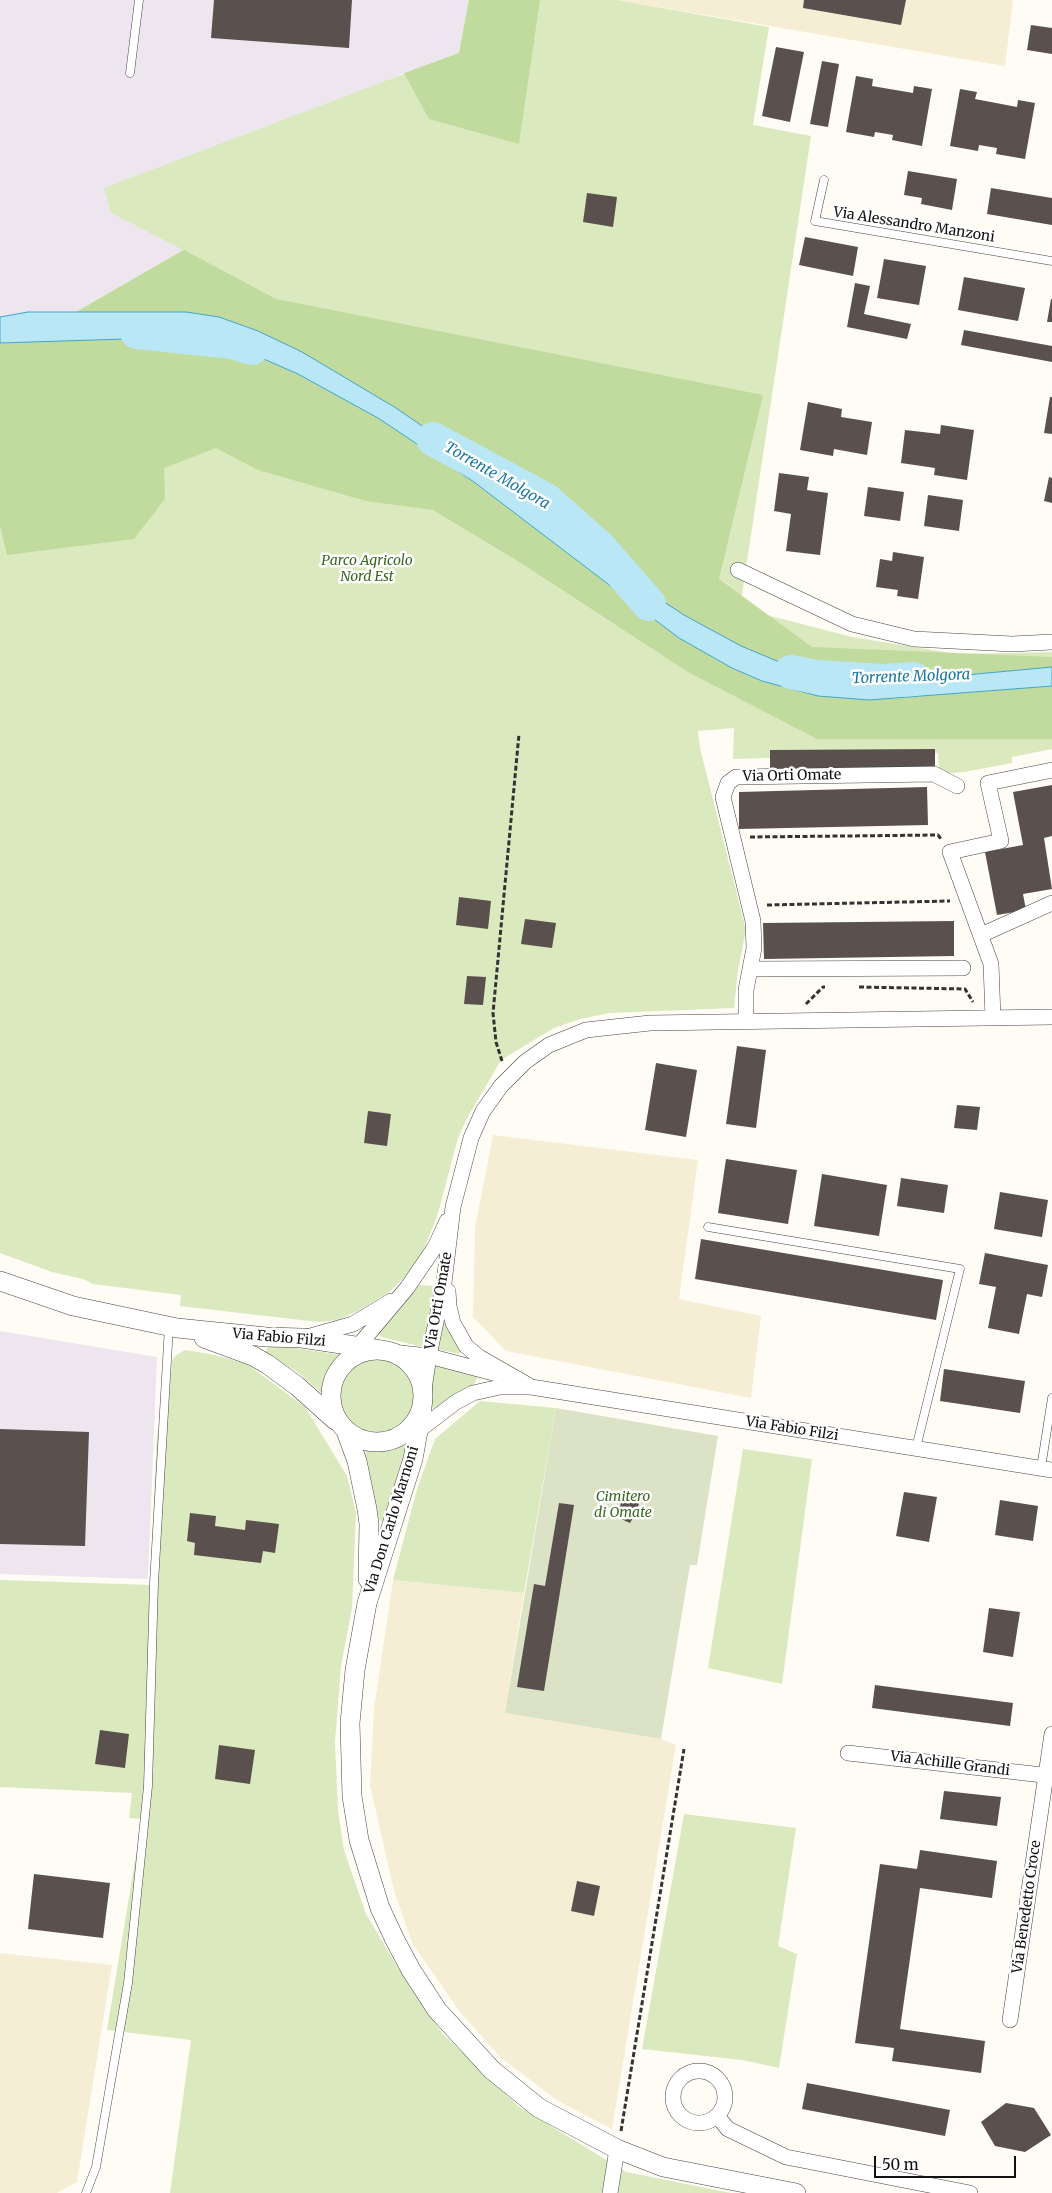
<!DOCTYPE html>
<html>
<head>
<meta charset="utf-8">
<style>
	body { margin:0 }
	#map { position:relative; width:1052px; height:2193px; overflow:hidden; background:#fffcf5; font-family:Merriweather,serif }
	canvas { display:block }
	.scale { position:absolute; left:874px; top:2156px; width:142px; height:22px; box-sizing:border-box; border:2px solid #111; border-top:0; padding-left:6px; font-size:15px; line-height:18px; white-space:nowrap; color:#111; -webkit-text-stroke:4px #fff; paint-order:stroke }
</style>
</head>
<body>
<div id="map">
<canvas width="1052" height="2193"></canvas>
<div class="scale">50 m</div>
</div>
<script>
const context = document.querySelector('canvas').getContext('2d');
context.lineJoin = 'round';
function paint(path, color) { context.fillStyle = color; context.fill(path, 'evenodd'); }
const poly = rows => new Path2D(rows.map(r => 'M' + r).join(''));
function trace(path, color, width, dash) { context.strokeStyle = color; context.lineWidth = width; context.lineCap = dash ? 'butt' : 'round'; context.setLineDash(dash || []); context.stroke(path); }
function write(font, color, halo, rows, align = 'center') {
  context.font = font + ' Merriweather,serif'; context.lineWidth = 5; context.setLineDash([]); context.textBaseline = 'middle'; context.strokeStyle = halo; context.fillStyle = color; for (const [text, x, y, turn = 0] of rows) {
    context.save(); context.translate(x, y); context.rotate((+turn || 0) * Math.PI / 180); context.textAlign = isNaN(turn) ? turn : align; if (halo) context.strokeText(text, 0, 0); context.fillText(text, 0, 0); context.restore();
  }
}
const industrial = poly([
	[0,0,469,0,459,53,404,73,111,213,184,250,76,312,0,319],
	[0,1331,157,1357,148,1579,0,1574]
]);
const farmland = poly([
	[617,0,1013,0,1005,66],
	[493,1135,698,1160,679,1299,761,1316,751,1398,506,1351,473,1317,475,1228],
	[393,1580,524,1593,505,1713,661,1739,676,1745,612,2129,558,2101,500,2057,460,2012,412,1943,394,1891,370,1785,374,1709],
	[0,1953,112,1965,77,2182,57,2193,0,2193]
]);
const green = poly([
	[469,0,617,0,769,27,753,125,811,136,740,608,852,637,957,654,1052,652,1052,749,1012,757,1012,763,964,772,939,774,938,753,733,759,734,728,698,731,700,748,746,930,738,970,734,1008,610,1013,580,1019,554,1028,501,1060,466,1120,458,1138,437,1217,423,1251,405,1277,389,1292,358,1311,338,1320,318,1322,180,1306,181,1295,93,1284,83,1279,52,1272,0,1253,0,319,76,312,183,250,111,213,104,188,459,53],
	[419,1285,433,1286,439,1290,428,1345,423,1347,381,1337,378,1333],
	[443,1323,446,1324,461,1350,459,1354,436,1349],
	[269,1344,342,1355,330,1373,324,1395,296,1371,265,1353],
	[185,1350,215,1355,247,1364,305,1407,347,1476,356,1513,352,1608,341,1666,335,1742,338,1811,344,1850,366,1914,395,1963,442,2033,518,2106,626,2172,731,2193,170,2193,191,2040,107,2030,142,1819,129,1818,132,1793,0,1787,0,1580,150,1585,157,1433,166,1433,172,1361,175,1356],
	'340 1397a37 37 0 1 1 74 0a37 37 0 1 1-74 0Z',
	[435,1363,475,1374,478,1377,473,1385,452,1396,435,1409,431,1407,430,1399],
	[480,1401,556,1408,524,1593,393,1580,417,1489,435,1439],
	[411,1443,383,1523,378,1518,365,1451],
	[743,1449,812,1459,782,1684,708,1668],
	[684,1814,796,1828,778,1946,797,1954,779,2068,742,2060,642,2049]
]);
const forest = poly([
	[469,0,540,0,519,144,429,119,404,73,459,53],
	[184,250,276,299,763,395,719,579,812,647,1052,657,1052,739,817,739,688,672,521,563,433,510,366,501,258,470,216,448,164,468,165,499,134,539,7,555,0,525,0,319,76,312]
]);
const cemetery = poly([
	[556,1408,718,1436,697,1565,690,1565,661,1739,505,1713]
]);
const water = poly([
	[28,312,186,312,219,317,258,331,302,352,396,408,493,475,652,594,684,615,741,646,789,666,826,676,861,680,944,677,1052,667,1052,686,869,700,818,696,762,681,732,668,679,638,474,482,378,418,298,374,241,349,221,343,188,337,0,343,0,317,28,312]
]);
const river = poly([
	[137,332,233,342,252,348],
	[433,439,546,500,599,547,649,604],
	[791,672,816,677,881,681,914,679]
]);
const building = poly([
	[214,0,352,0,349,48,211,38],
	[804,0,906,0,901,25,803,8],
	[1031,25,1052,28,1052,54,1027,50],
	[776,47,804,52,790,122,762,116],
	[822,61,839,64,828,127,810,124],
	[856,76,873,79,872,86,913,93,914,86,932,89,922,146,892,140,893,135,875,132,874,137,846,132],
	[960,89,977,92,975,99,1017,107,1018,100,1035,103,1025,159,996,154,997,148,979,145,978,151,950,146],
	[908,171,957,179,952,210,921,204,922,198,904,195],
	[991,188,1052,198,1052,225,987,214],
	[587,193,617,197,613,227,583,222],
	[805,237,858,247,853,276,799,265],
	[884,259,926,266,919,305,877,298],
	[964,277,1025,288,1018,321,958,310],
	[855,283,870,286,864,314,911,324,907,339,847,327],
	[1051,299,1052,299,1052,322,1047,322],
	[964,330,1052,346,1052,362,961,345],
	[1050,397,1052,397,1052,434,1044,433],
	[808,402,842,409,841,417,872,422,867,455,834,449,833,456,800,450],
	[941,425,974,430,967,480,934,475,935,468,901,463,905,430,940,434],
	[779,473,809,477,807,490,828,493,820,555,786,551,791,514,774,511],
	[1049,477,1052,478,1052,503,1044,501],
	[868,487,904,492,900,521,864,516],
	[928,495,963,500,959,531,924,526],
	[893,552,924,557,918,599,897,596,898,590,876,587,880,559,892,561],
	[935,749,935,767,770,769,770,750],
	[1052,785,1052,836,1044,838,1052,889,1023,894,1026,910,997,915,985,852,1023,845,1013,792],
	[927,787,928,825,739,829,739,792],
	[459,897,491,901,488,929,456,925],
	[525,919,556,923,552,948,521,944],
	[954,921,954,956,764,959,763,923],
	[467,976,486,977,483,1005,464,1004],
	[737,1046,766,1050,756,1128,726,1124],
	[656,1063,697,1070,686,1137,645,1130],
	[957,1105,980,1107,977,1130,954,1128],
	[368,1111,391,1114,387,1146,364,1143],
	[726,1159,797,1170,788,1224,718,1213],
	[822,1174,887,1185,879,1236,814,1226],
	[901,1178,948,1185,944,1213,897,1206],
	[1000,1192,1048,1200,1042,1237,994,1229],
	[701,1239,943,1280,936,1320,695,1279],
	[985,1253,1048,1265,1042,1297,1027,1294,1019,1334,988,1328,996,1287,979,1284],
	[944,1369,1025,1381,1020,1413,940,1401],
	[0,1429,89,1432,85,1546,0,1544],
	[625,1489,642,1494,636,1513,630,1523,621,1519,619,1510],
	[904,1492,937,1497,929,1542,896,1536],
	[1000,1500,1038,1506,1033,1541,995,1535],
	[559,1503,574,1505,544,1691,517,1687,534,1584,545,1586],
	[190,1513,216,1516,215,1526,245,1530,246,1520,279,1524,275,1553,263,1551,261,1563,194,1555,195,1543,187,1541],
	[989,1608,1020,1612,1013,1657,983,1652],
	[875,1685,1013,1703,1010,1726,872,1708],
	[100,1730,129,1734,125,1768,95,1764],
	[219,1745,255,1750,250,1784,215,1779],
	[944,1791,1001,1797,997,1826,940,1819],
	[920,1850,997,1861,992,1898,920,1888,900,2029,985,2041,981,2073,892,2061,894,2048,855,2043,880,1864,917,1869],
	[34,1874,110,1883,103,1938,28,1929],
	[577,1881,600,1886,594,1916,571,1911],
	[807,2083,950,2110,945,2136,802,2109],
	[1006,2103,1034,2108,1051,2135,1025,2152,995,2146,981,2122]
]);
const path = poly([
	[750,837,938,835,941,839],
	[767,905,950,901],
	[859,987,965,989,973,1002],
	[806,1004,823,987,825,987],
	[502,1061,496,1042,493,1013,519,734],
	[621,2131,684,1749]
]);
const service = poly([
	[130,73,139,0],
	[824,180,815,221,1052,261],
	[708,1227,960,1269,916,1448],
	[1041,1468,1052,1398],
	[86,2193,96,2167,128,1983,148,1786,154,1583,169,1326]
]);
const minor = poly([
	[738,570,852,624,914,639,1012,644,1052,642],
	[981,935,1052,903],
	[751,969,963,968],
	[993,1018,991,964,950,852,1001,841,988,783,1052,770],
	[746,1021,746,990,754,948,753,921,723,797,728,783,736,777,934,774,957,786],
	[448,1291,449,1306,453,1323,466,1346,479,1357,528,1385],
	[307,1337,353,1324,391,1301],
	[391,1352,429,1356,497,1374],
	[344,1363,407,1288,435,1247,447,1221],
	[423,1396,429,1356,444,1283,453,1207,471,1138,483,1111,501,1086,525,1062,549,1045,586,1030,650,1023,1052,1017],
	[397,1438,418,1431,456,1402,473,1393,500,1387,531,1387,1052,1470],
	[848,1753,1052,1776],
	[1010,2020,1052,1734],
	'673 2097a26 26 0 1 1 52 0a26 26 0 1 1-52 0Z',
	[717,2116,728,2129,786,2157,970,2193],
	[610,2193,617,2149]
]);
const tertiary = poly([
	[0,1281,73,1306,177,1328,266,1337,302,1338,381,1350],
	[204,1338,253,1356,267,1364,297,1386,335,1420],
	'331 1396a46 46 0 1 1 92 0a46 46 0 1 1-92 0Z',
	[422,1408,413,1459,367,1603,355,1670,350,1723,352,1796,359,1840,380,1908,395,1940,411,1970,437,2010,492,2070,539,2108,617,2149,663,2167,796,2193],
	[346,1431,357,1461,367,1509,369,1524,368,1579]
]);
const streetNames = [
	["Via Alessandro Manzoni",914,225,9],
	["Via Orti Omate",792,776,-1],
	["Via Orti Omate",439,1301,-80],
	["Via Fabio Filzi",279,1338,5],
	["Via Fabio Filzi",792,1429,9],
	["Via Don Carlo Marnoni",392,1520,-73],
	["Via Achille Grandi",950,1764,7],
	["Via Benedetto Croce",1027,1907,-82]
];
const parkNames = [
	["Parco Agricolo",367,561],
	["Nord Est",367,577],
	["Cimitero",623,1497],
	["di Omate",623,1513]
];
const waterNames = [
	["Torrente Molgora",497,476,30],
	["Torrente Molgora",911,677,-2]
];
paint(industrial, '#ede6ef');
paint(farmland, '#f5eed5');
paint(green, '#daeabe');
paint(forest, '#c1da9d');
paint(cemetery, '#dce2c5');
paint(water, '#bae7f6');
trace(water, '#42a6cc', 1);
trace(river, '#bae7f6', 34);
paint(building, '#5a504d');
trace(service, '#444', 9);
trace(minor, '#444', 16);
trace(tertiary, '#444', 20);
trace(path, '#333', 3, [5, 2.5]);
trace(service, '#fff', 8);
trace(minor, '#fff', 15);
trace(tertiary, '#fff', 19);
write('14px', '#111', '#fff', streetNames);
write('italic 14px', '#396921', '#fff', parkNames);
write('italic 15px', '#1a79a3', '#fff', waterNames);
</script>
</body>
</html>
